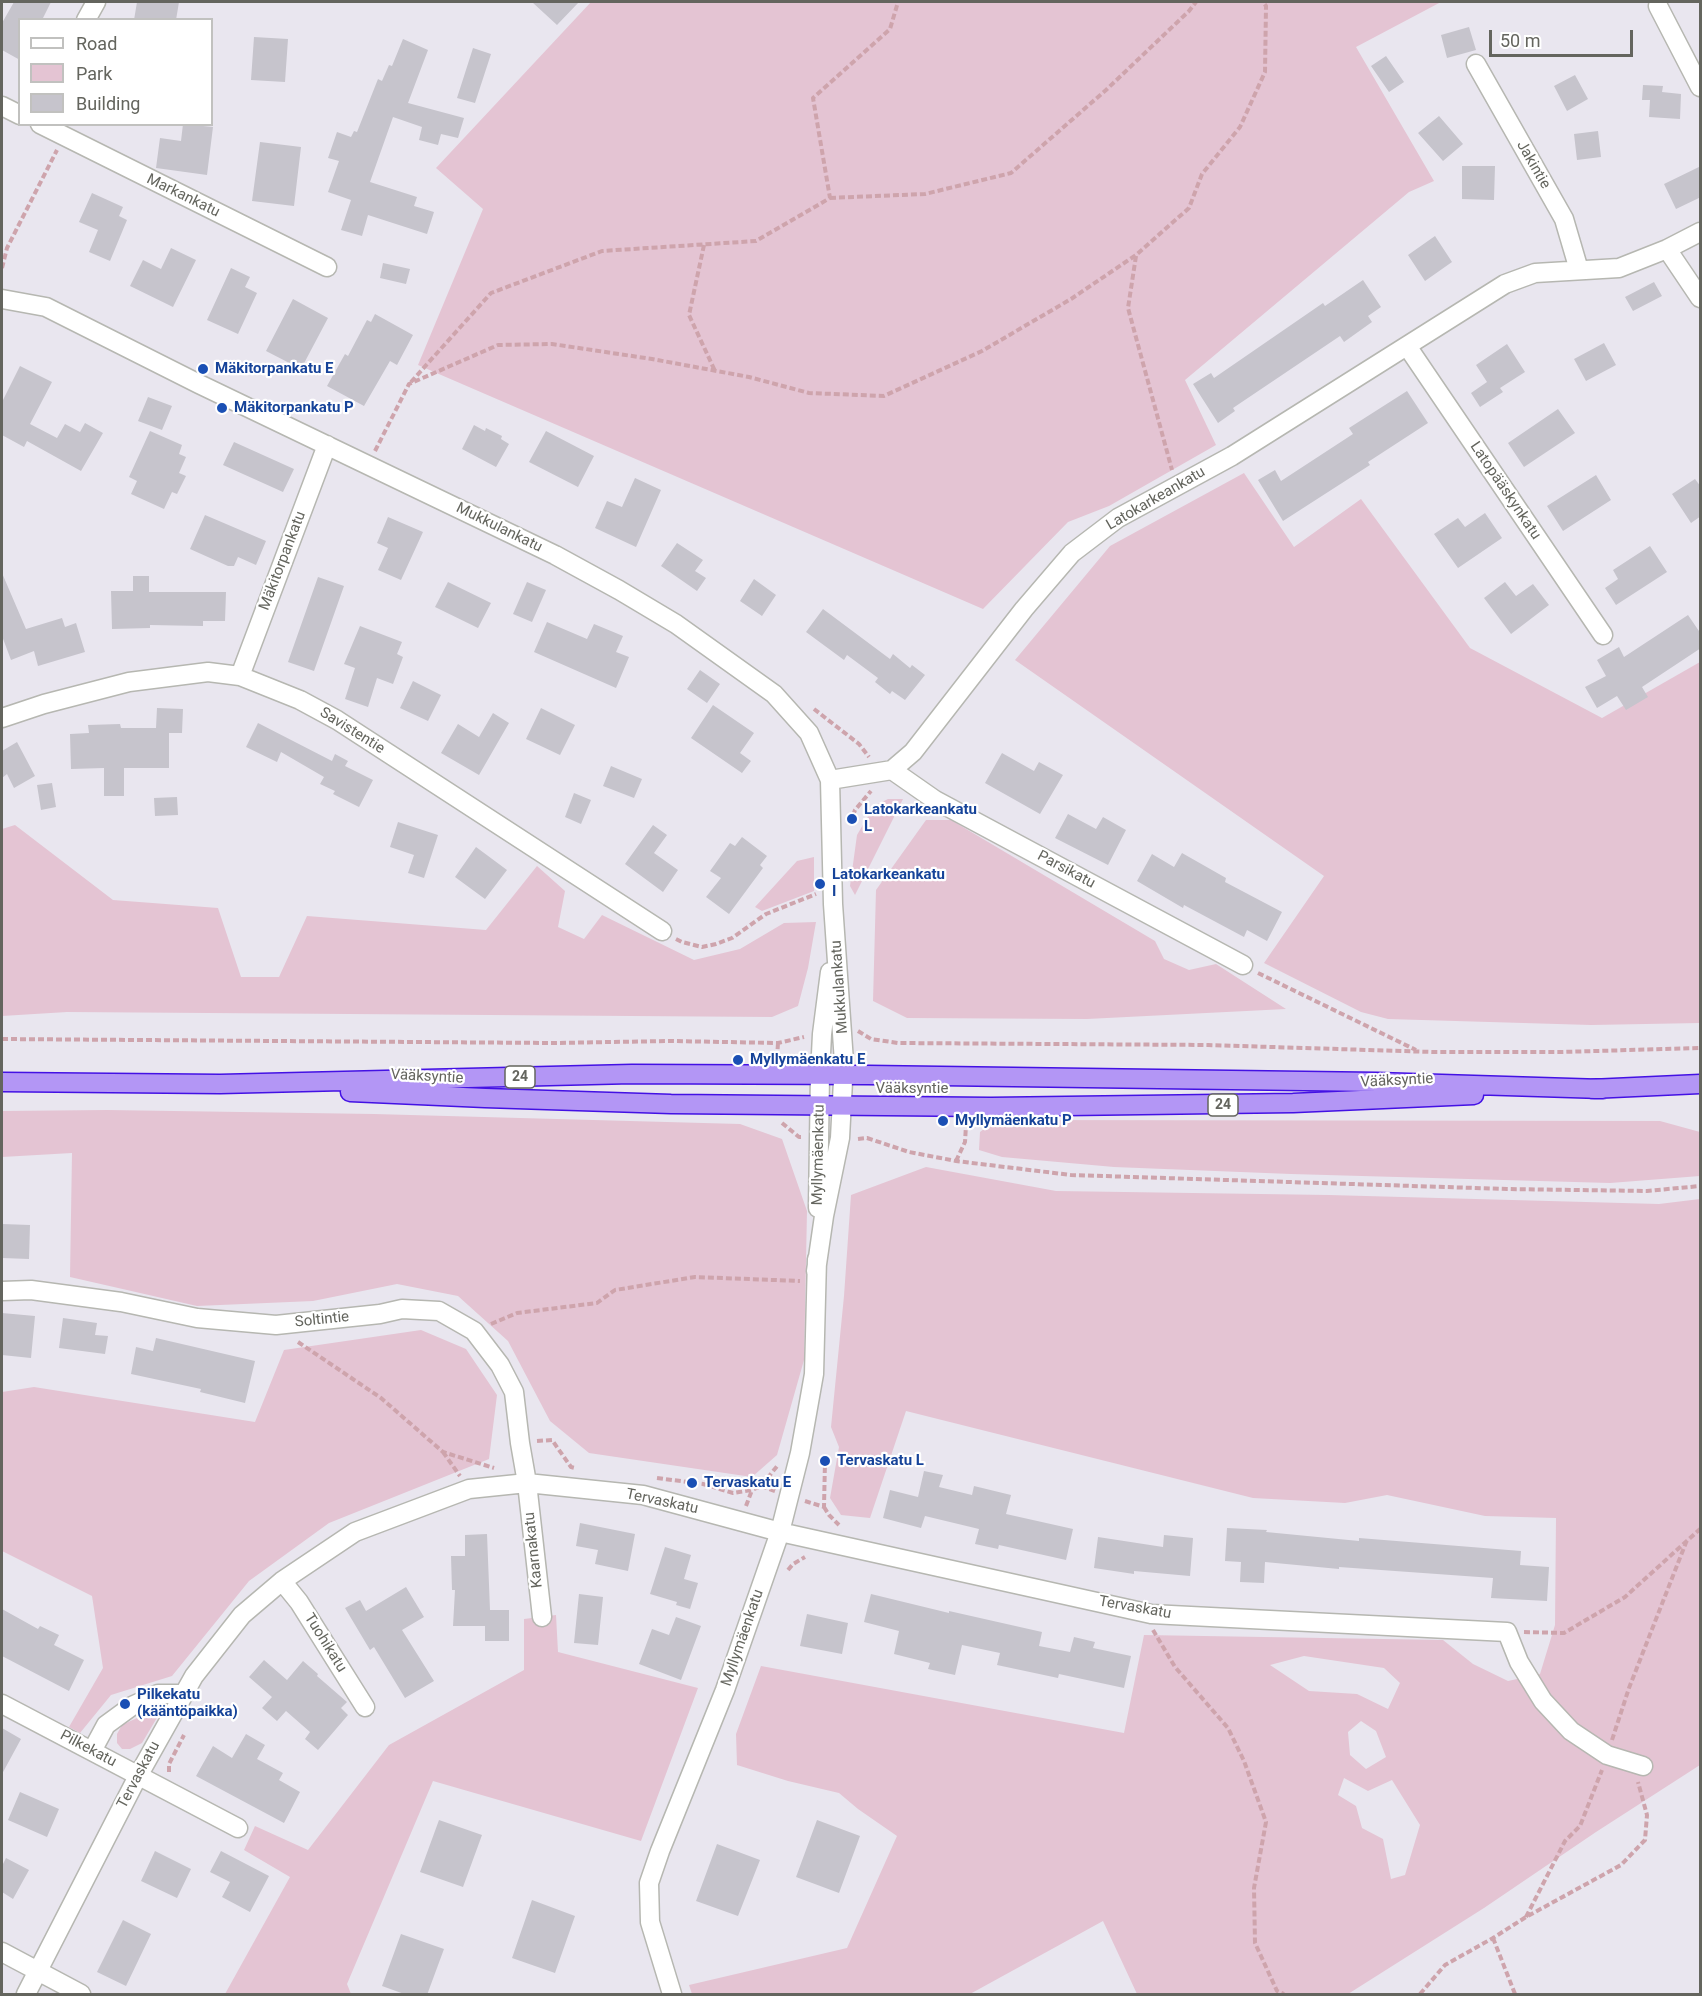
<!DOCTYPE html>
<html>
<head>
<meta charset="utf-8">
<style>
	body { margin:0 }
	#map { position:relative; width:1702px; height:1996px; overflow:hidden; background:#e9e6ef; font-family:Roboto,sans-serif }
	canvas { display:block }
	.frame { position:absolute; inset:0; border:3px solid #64655e; pointer-events:none }
	.legend { position:absolute; left:18px; top:18px; width:195px; height:108px; box-sizing:border-box; background:#fff; border:2px solid #c1c1bf; margin:0; padding:8px 10px; list-style:none; font-size:18px; color:#64655e }
	.legend li { display:flex; align-items:center; gap:12px; height:30px }
	.legend b { width:30px; border:2px solid #c1c1bf }
	.scale { position:absolute; left:1489px; top:30px; width:144px; height:27px; box-sizing:border-box; border:3px solid #64655e; border-top:0; padding-left:8px; font-size:18px; line-height:21px; white-space:nowrap; color:#64655e; -webkit-text-stroke:4px #fff; paint-order:stroke }
</style>
</head>
<body>
<div id="map">
<canvas width="1702" height="1996"></canvas>
<div class="frame"></div>
<ul class="legend">
<li><b style="height:8px;background:#fff"></b>Road</li>
<li><b style="height:16px;background:#e4c4d3"></b>Park</li>
<li><b style="height:16px;background:#c6c4cc"></b>Building</li>
</ul>
<div class="scale">50 m</div>
</div>
<script>
const context = document.querySelector('canvas').getContext('2d');
context.lineJoin = 'round';
function paint(path, color) { context.fillStyle = color; context.fill(path, 'evenodd'); }
const poly = rows => new Path2D(rows.map(r => 'M' + r).join(''));
function trace(path, color, width, dash) { context.strokeStyle = color; context.lineWidth = width; context.lineCap = dash ? 'butt' : 'round'; context.setLineDash(dash || []); context.stroke(path); }
function write(font, color, halo, rows, align = 'center') {
  context.font = font + ' Roboto,sans-serif'; context.lineWidth = 4.5; context.setLineDash([]); context.textBaseline = 'middle'; context.strokeStyle = halo; context.fillStyle = color; for (const [text, x, y, turn = 0] of rows) {
    context.save(); context.translate(x, y); context.rotate((+turn || 0) * Math.PI / 180); context.textAlign = isNaN(turn) ? turn : align; if (halo) context.strokeText(text, 0, 0); context.fillText(text, 0, 0); context.restore();
  }
}
const green = poly([
	[591,2,1441,2,1356,47,1434,181,1409,192,1185,380,1216,445,1109,506,1068,522,983,609,418,365,483,209,436,168],
	[1244,473,1294,547,1361,499,1470,648,1602,718,1700,662,1700,1023,1591,1025,1388,1019,1361,1012,1264,963,1324,876,1015,660,1110,546],
	[888,799,903,799,855,895,850,886,857,835,874,806],
	[926,820,951,820,1155,941,1164,959,1189,970,1216,964,1286,1009,1087,1019,907,1018,873,1001,876,890],
	[15,825,113,900,218,908,241,977,279,977,307,916,486,930,537,866,565,891,558,927,584,939,602,915,694,960,740,949,784,923,816,922,808,968,798,1006,772,1017,67,1012,2,1016,2,829],
	[814,857,814,891,762,911,755,907,797,861],
	[107,1110,374,1114,740,1124,782,1139,807,1211,804,1360,777,1455,752,1477,589,1453,550,1421,508,1341,458,1296,397,1284,313,1301,197,1306,70,1277,72,1153,2,1157,2,1111],
	[1010,1120,1660,1121,1700,1132,1700,1176,1610,1183,1291,1174,1114,1167,1002,1157,979,1150,980,1132,993,1122],
	[926,1167,1056,1191,1329,1195,1659,1204,1700,1199,1700,1765,1596,1832,1484,1908,1348,1994,1137,1994,1103,1921,970,1994,692,1994,689,1985,847,1948,897,1836,858,1809,839,1793,788,1781,737,1765,736,1734,761,1666,1124,1733,1144,1635,1443,1640,1473,1664,1508,1681,1540,1674,1555,1625,1556,1518,1485,1516,1387,1495,1345,1503,1253,1498,906,1411,870,1518,841,1515,830,1498,839,1447,831,1427,844,1296,851,1195],
	[1304,1656,1384,1668,1400,1683,1388,1709,1357,1694,1309,1691,1270,1665],
	[1361,1721,1376,1731,1386,1757,1366,1769,1350,1755,1348,1732],
	[1344,1778,1368,1791,1392,1780,1420,1825,1405,1875,1391,1879,1383,1839,1362,1828,1356,1806,1338,1795],
	[421,1330,466,1349,497,1395,489,1459,329,1523,249,1581,172,1676,111,1695,80,1733,69,1727,103,1668,92,1596,2,1551,2,1392,34,1387,255,1422,284,1350],
	[556,1615,558,1652,698,1688,641,1841,433,1781,347,1984,351,1994,225,1994,290,1877,244,1850,255,1826,308,1850,389,1745,524,1670,524,1619],
	[154,1710,160,1710,158,1716,142,1743,130,1749,122,1749,117,1743,117,1734,122,1725]
]);
const building = poly([
	[14,2,51,2,42,20,20,20,20,60,2,50,2,23],
	[137,2,179,2,176,20,134,20],
	[532,2,579,2,557,25],
	[1469,27,1476,50,1447,58,1441,35],
	[254,37,288,39,285,82,251,80],
	[403,39,428,50,408,103,464,118,458,138,441,134,438,145,419,140,422,127,393,117,370,182,417,197,414,206,434,212,427,234,368,215,362,236,341,230,351,200,328,192,339,161,328,158,337,132,351,137,354,131,357,132,378,79,382,81,389,65,392,66],
	[473,48,491,54,475,103,457,98],
	[1386,56,1404,82,1389,92,1371,66],
	[1575,75,1588,99,1567,111,1554,86],
	[1643,85,1663,86,1662,92,1681,94,1680,119,1649,117,1650,100,1642,100],
	[1439,116,1463,144,1443,161,1418,133],
	[183,124,213,127,207,175,156,168,160,138,181,141],
	[1598,131,1601,157,1577,160,1574,134],
	[260,142,301,147,294,206,252,201],
	[1462,166,1495,166,1494,200,1462,199],
	[1701,166,1701,197,1676,209,1664,184],
	[92,193,123,207,119,216,127,220,110,261,89,252,98,230,79,222],
	[1435,236,1452,262,1425,281,1408,255],
	[171,248,196,260,173,307,130,286,143,260,161,269],
	[383,263,410,269,406,284,380,278],
	[231,268,250,277,245,287,257,293,238,334,207,320],
	[1363,280,1381,307,1368,316,1372,322,1344,342,1340,336,1233,408,1235,411,1218,423,1193,384,1211,373,1214,378,1323,303,1325,306],
	[1654,282,1662,296,1633,311,1625,297],
	[293,299,328,318,301,369,266,351],
	[375,314,413,335,397,365,390,361,364,406,327,386,345,354,348,356,367,320,371,322],
	[1604,343,1616,365,1586,381,1574,359],
	[1507,344,1525,372,1500,388,1503,392,1480,407,1471,393,1487,382,1476,365],
	[20,366,52,382,30,424,57,438,65,424,80,432,85,423,103,433,81,471,27,441,24,447,2,435,2,402],
	[1407,391,1428,423,1368,462,1370,465,1283,521,1258,480,1275,470,1281,481,1353,434,1349,428],
	[148,397,172,406,162,430,138,421],
	[1558,409,1575,433,1524,467,1508,443],
	[474,425,485,431,486,428,502,436,501,439,509,444,496,467,462,449],
	[150,431,182,445,179,454,186,457,179,473,186,476,177,494,172,492,164,509,131,494,137,481,129,477],
	[546,431,594,456,578,487,529,462],
	[234,442,294,469,283,492,223,465],
	[1596,475,1611,500,1563,531,1547,506],
	[635,478,661,490,636,547,595,528,607,501,622,507],
	[1695,479,1701,487,1701,516,1691,523,1672,494],
	[1485,513,1502,538,1458,568,1434,534,1458,518,1465,527],
	[205,515,266,541,256,565,238,557,234,566,228,566,190,549],
	[388,517,423,532,401,580,378,570,388,548,377,543],
	[677,543,703,560,695,571,706,578,697,591,661,566],
	[1650,546,1667,572,1616,605,1605,588,1618,579,1613,570],
	[2,573,26,629,62,618,65,627,76,623,85,652,38,666,34,651,11,660,2,636],
	[133,576,149,576,149,592,226,592,225,621,203,621,203,626,150,625,150,628,112,629,111,591,133,591],
	[318,577,344,586,314,671,288,662],
	[754,579,776,595,762,616,740,601],
	[448,582,491,603,478,628,435,607],
	[527,582,546,590,532,622,513,614],
	[1505,582,1516,596,1533,584,1549,605,1511,634,1484,598],
	[823,609,890,659,893,654,910,668,912,665,925,675,905,700,892,691,890,694,875,682,878,678,847,655,844,660,806,632],
	[1688,615,1701,634,1701,648,1642,687,1648,697,1626,710,1617,696,1597,708,1585,687,1606,676,1597,660,1619,647,1624,657],
	[547,622,587,639,594,624,623,636,616,652,629,657,616,688,534,652],
	[360,626,402,642,397,654,403,657,393,684,377,678,368,707,345,699,355,668,344,664],
	[700,670,720,684,707,703,687,689],
	[413,681,441,695,428,721,400,708],
	[713,705,754,733,740,753,751,761,742,773,691,738],
	[157,708,183,709,182,733,169,733,169,768,124,768,124,796,104,796,104,768,71,769,70,734,89,733,88,725,120,724,121,728,156,728],
	[541,708,575,725,560,755,526,739],
	[493,713,509,723,479,775,441,753,458,724,479,737],
	[258,723,332,761,335,754,348,761,345,766,373,780,359,807,333,794,335,791,320,784,324,777,281,752,277,762,246,747],
	[17,742,35,776,14,788,7,774,2,778,2,751],
	[1002,753,1034,771,1039,762,1063,775,1040,814,985,783],
	[611,766,642,779,634,798,603,786],
	[52,783,56,807,41,810,37,785],
	[574,793,591,800,581,824,565,817],
	[177,797,178,815,155,816,154,798],
	[1068,814,1096,829,1103,817,1126,830,1108,865,1055,838],
	[398,822,438,835,424,878,408,873,414,855,390,847],
	[653,825,667,835,654,853,678,870,663,892,625,864],
	[742,837,767,856,760,865,763,868,729,914,706,897,721,878,710,871,730,843,735,846],
	[476,847,507,870,485,899,455,877],
	[1182,853,1226,878,1225,882,1282,912,1267,941,1247,930,1244,937,1184,905,1183,908,1137,881,1152,854,1174,867],
	[2,1224,30,1225,29,1259,2,1258],
	[2,1313,35,1316,31,1358,2,1355],
	[63,1318,97,1323,95,1335,108,1336,105,1354,59,1348],
	[156,1338,255,1361,245,1403,200,1392,201,1389,131,1374,136,1347,153,1351],
	[924,1471,943,1475,939,1487,972,1495,974,1486,1011,1495,1006,1514,1073,1529,1066,1560,999,1545,998,1549,975,1544,979,1529,925,1516,921,1528,883,1518,890,1490,918,1497],
	[580,1523,635,1534,628,1571,595,1564,598,1550,576,1546],
	[1227,1528,1267,1530,1266,1532,1359,1541,1359,1538,1521,1551,1520,1565,1549,1567,1547,1601,1491,1598,1493,1578,1339,1567,1339,1569,1265,1562,1264,1583,1240,1582,1241,1562,1225,1561],
	[487,1534,490,1610,509,1610,509,1641,485,1641,485,1626,453,1626,455,1590,452,1590,451,1556,465,1556,465,1535],
	[1164,1535,1193,1538,1190,1576,1134,1571,1134,1574,1094,1568,1098,1537,1163,1547],
	[665,1547,691,1555,684,1579,698,1583,690,1609,676,1605,677,1602,650,1594],
	[406,1587,424,1617,402,1630,434,1681,405,1698,374,1647,370,1650,345,1608,360,1600,366,1611],
	[579,1594,603,1597,598,1645,574,1643],
	[871,1594,949,1613,949,1611,1042,1632,1039,1646,1070,1652,1074,1637,1095,1642,1093,1648,1131,1656,1124,1688,1059,1674,1058,1678,997,1665,1000,1653,962,1645,955,1675,928,1669,930,1663,894,1654,899,1631,864,1622],
	[2,1609,38,1629,40,1626,59,1635,54,1645,84,1660,69,1691,2,1656],
	[807,1614,848,1623,842,1654,800,1646],
	[676,1617,701,1626,681,1680,639,1664,652,1629,669,1635],
	[264,1660,287,1680,303,1661,318,1674,317,1676,347,1702,341,1708,348,1715,318,1750,305,1739,310,1732,286,1711,277,1721,262,1708,272,1697,249,1677],
	[2,1728,21,1739,2,1774],
	[246,1734,265,1745,257,1759,283,1773,279,1780,300,1792,284,1823,196,1776,213,1746,232,1758],
	[20,1792,59,1809,47,1837,8,1820],
	[439,1820,482,1835,463,1887,420,1872],
	[817,1820,860,1836,839,1893,796,1877],
	[717,1844,760,1860,738,1916,696,1901],
	[155,1851,191,1869,177,1898,141,1881],
	[221,1851,269,1876,250,1912,222,1897,230,1882,210,1872],
	[6,1858,29,1870,13,1899,2,1892,2,1866],
	[532,1900,575,1916,555,1973,512,1958],
	[123,1920,151,1934,126,1986,97,1972],
	[401,1934,444,1949,427,1995,407,1995,382,1986]
]);
const path = poly([
	[830,198,925,194,1011,173,1106,90,1189,11,1196,2],
	[704,245,689,315,715,371],
	[1136,256,1128,308,1172,470],
	[2,268,7,248,57,150],
	[411,382,491,293,602,251,756,241,830,198,813,98,890,29,898,2],
	[375,451,409,384,498,345,552,344,652,359,749,377,809,393,884,396,982,351,1071,299,1136,255,1189,208,1202,174,1240,127,1265,72,1266,6,1263,2],
	[814,709,859,744,869,757],
	[850,824,855,810,871,791],
	[676,939,682,942,702,947,716,944,732,938,766,914,816,894],
	[1258,973,1416,1050],
	[858,1031,871,1039,898,1043,1208,1045,1433,1052,1561,1052,1700,1048],
	[2,1039,553,1043,671,1041,778,1043,804,1037],
	[777,1058,778,1043],
	[782,1123,799,1137,803,1137],
	[858,1139,867,1138,909,1152,956,1161,1071,1175,1507,1189,1647,1191,1700,1186],
	[956,1161,965,1142,966,1125],
	[491,1324,517,1313,597,1303,615,1290,695,1277,800,1281],
	[298,1342,381,1398,443,1452,494,1468],
	[537,1441,552,1440,571,1467,575,1468],
	[443,1452,460,1476],
	[657,1478,703,1484,733,1493,752,1490,761,1486,778,1465],
	[761,1486,775,1491],
	[805,1501,824,1507,825,1461],
	[746,1506,752,1490],
	[824,1507,829,1515,839,1525],
	[788,1570,793,1564,805,1557],
	[1153,1630,1175,1667,1228,1728,1244,1761,1266,1822,1254,1888,1255,1943,1277,1991,1284,1994],
	[1524,1632,1564,1633,1625,1597,1700,1529],
	[1612,1740,1629,1688,1687,1540],
	[169,1772,169,1764,184,1735],
	[1526,1917,1565,1841,1580,1826,1602,1770],
	[1493,1938,1515,1994],
	[1420,1994,1445,1965,1493,1938,1526,1917,1621,1865,1645,1840,1647,1815,1638,1782]
]);
const minor = poly([
	[1658,6,1700,87],
	[86,20,96,2],
	[1476,64,1564,219,1579,270],
	[2,106,20,115],
	[40,124,327,267],
	[1667,249,1700,298],
	[2,299,46,307,199,384,555,555,619,590,676,624,774,694,809,733,830,780,833,904,844,1062,840,1138,824,1216,816,1271],
	[1407,346,1603,635],
	[240,676,327,445],
	[2,718,44,704,129,682,208,672,240,676,300,700,337,720,662,931],
	[892,770,935,800,1243,965],
	[830,780,892,770,913,752,1024,609,1072,553,1118,518,1232,456,1505,284,1535,273,1619,268,1667,249,1700,232],
	[818,1208,820,1074,822,1034,830,972],
	[2,1291,31,1290,121,1302,197,1318,276,1325,380,1314,402,1309,439,1311,474,1331,500,1365,514,1392,520,1443,527,1483,542,1617],
	[282,1581,299,1602,365,1707],
	[2,1704,238,1828],
	[92,1751,106,1725,132,1706,158,1694,184,1694],
	[2,1952,81,1994],
	[26,1994,138,1776,184,1694,194,1676,242,1615,282,1581,355,1532,469,1489,527,1483,643,1495,780,1532,1151,1614,1507,1632,1519,1662,1543,1701,1571,1731,1607,1755,1643,1766],
	[672,1994,650,1922,649,1883,660,1851,725,1690,780,1532,800,1453,814,1374,817,1259]
]);
const highway = poly([
	[2,1082,220,1084,632,1074,868,1075,1377,1082,1603,1089],
	[1591,1089,1700,1084],
	[350,1092,485,1098,671,1104,991,1107,1293,1103,1474,1095]
]);
const markers = [
	[203,369,6,"#1a4fb4"],
	[222,408,6,"#1a4fb4"],
	[852,819,6,"#1a4fb4"],
	[820,884,6,"#1a4fb4"],
	[738,1060,6,"#1a4fb4"],
	[943,1121,6,"#1a4fb4"],
	[825,1461,6,"#1a4fb4"],
	[692,1483,6,"#1a4fb4"],
	[125,1704,6,"#1a4fb4"]
];
const shields = [
	[520,1077,30],
	[1223,1105,30]
];
const shieldNames = [
	["24",520,1077],
	["24",1223,1105]
];
const streetNames = [
	["Jakintie",1533,165,60],
	["Markankatu",183,196,26],
	["Latopääskynkatu",1505,491,56],
	["Latokarkeankatu",1156,499,-30],
	["Mukkulankatu",499,528,26],
	["Mäkitorpankatu",283,561,-69],
	["Savistentie",352,731,32],
	["Parsikatu",1066,870,28],
	["Mukkulankatu",840,987,-94],
	["Vääksyntie",427,1077,3],
	["Vääksyntie",1397,1081,-3],
	["Vääksyntie",912,1089],
	["Myllymäenkatu",819,1155,-89],
	["Soltintie",322,1320,-6],
	["Tervaskatu",662,1502,12],
	["Kaarnakatu",534,1550,-96],
	["Tervaskatu",1135,1608,10],
	["Myllymäenkatu",743,1638,-71],
	["Tuohikatu",325,1643,58],
	["Pilkekatu",88,1749,28],
	["Tervaskatu",139,1775,-62]
];
const transitNames = [
	["Mäkitorpankatu E",215,369],
	["Mäkitorpankatu P",234,408],
	["Latokarkeankatu",864,810],
	["L",864,827],
	["Latokarkeankatu",832,875],
	["I",832,892],
	["Myllymäenkatu E",750,1060],
	["Myllymäenkatu P",955,1121],
	["Tervaskatu L",837,1461],
	["Tervaskatu E",704,1483],
	["Pilkekatu",137,1695],
	["(kääntöpaikka)",137,1712]
];
paint(green, '#e4c4d3');
paint(building, '#c6c4cc');
trace(minor, '#b6b7b1', 21);
trace(highway, '#4311e4', 21);
trace(path, '#cea4ac', 4, [6, 3]);
trace(minor, '#fff', 18);
trace(highway, '#b396f5', 18);
for (const [x, y, r, color] of markers) { const dot = new Path2D(); dot.arc(x, y, r, 0, 2 * Math.PI); context.fillStyle = color; context.fill(dot); trace(dot, '#fff', 2); }
for (const [x, y, w] of shields) { const box = new Path2D(); box.roundRect(x - w / 2, y - 11, w, 22, 4.5); context.fillStyle = '#fff'; context.fill(box); trace(box, '#64655e', 1.5); }
write('bold 14px', '#64655e', null, shieldNames);
write('15px', '#64655e', '#fff', streetNames);
write('bold 15px', '#164399', '#fff', transitNames, 'left');
</script>
</body>
</html>
